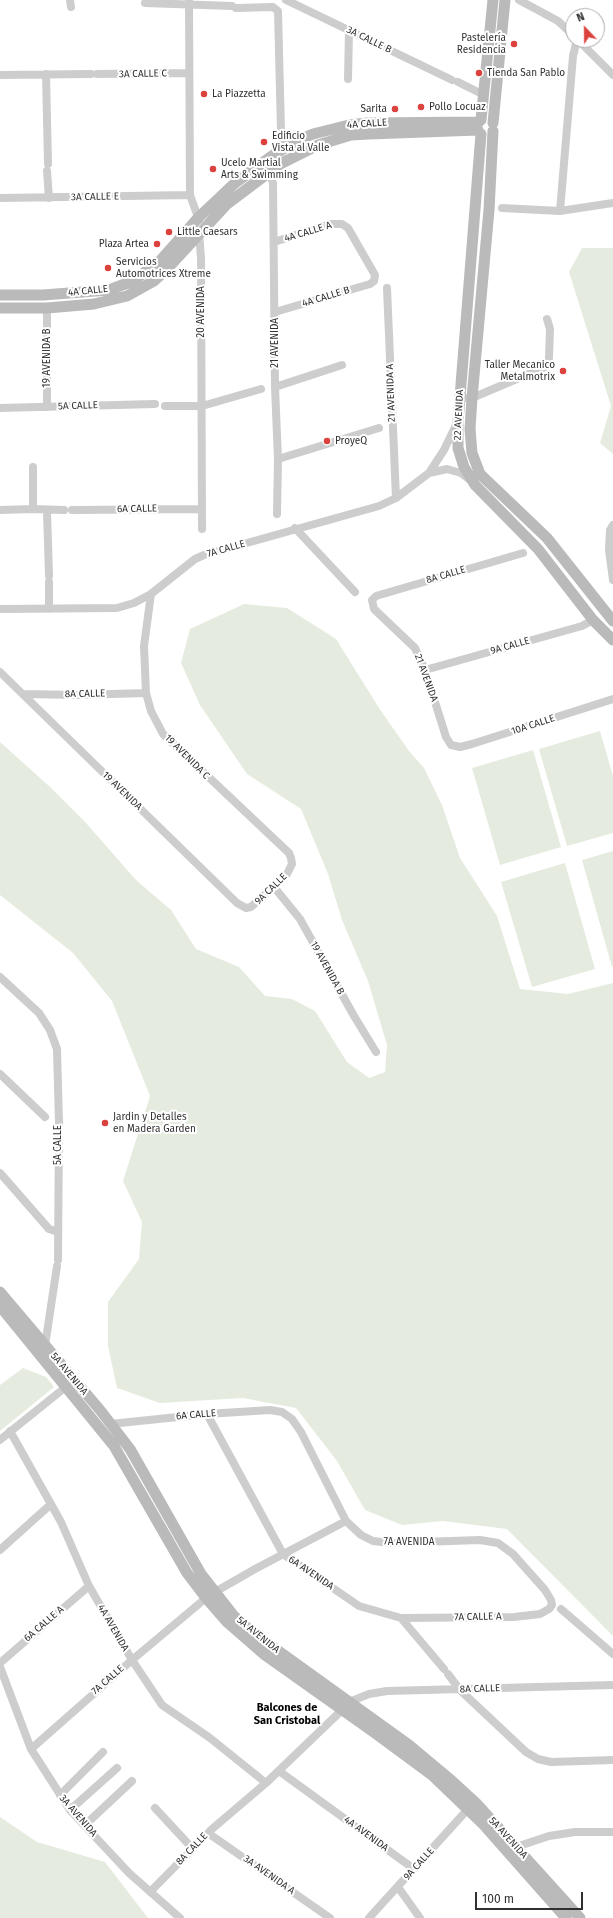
<!DOCTYPE html>
<html>
<head>
<meta charset="utf-8">
<style>
	body { margin:0 }
	#map { position:relative; width:613px; height:1918px; overflow:hidden; background:#fff; font-family:"Fira Sans",sans-serif }
	canvas { display:block }
	.north { position:absolute; left:565px; top:8px; width:40px; height:40px; box-sizing:border-box; background:#fff; border:1px solid #acacac; border-radius:50%; rotate:338deg; font-size:11px; font-weight:700; line-height:16px; text-align:center; color:#303030 }
	.north::after { content:''; display:block; margin:auto; width:14px; height:18px; background:#db413d; clip-path:polygon(50% 0,100% 100%,50% 72%,0 100%) }
	.scale { position:absolute; left:475px; top:1892px; width:108px; height:18px; box-sizing:border-box; border:2px solid #303030; border-top:0; padding-left:5px; font-size:12px; line-height:14px; white-space:nowrap; color:#303030; -webkit-text-stroke:3px #fff; paint-order:stroke }
</style>
</head>
<body>
<div id="map">
<canvas width="613" height="1918"></canvas>
<div class="north">N</div>
<div class="scale">100 m</div>
</div>
<script>
const context = document.querySelector('canvas').getContext('2d');
context.lineJoin = 'round';
function paint(path, color) { context.fillStyle = color; context.fill(path, 'evenodd'); }
const poly = rows => new Path2D(rows.map(r => 'M' + r).join(''));
function trace(path, color, width, dash) { context.strokeStyle = color; context.lineWidth = width; context.lineCap = dash ? 'butt' : 'round'; context.setLineDash(dash || []); context.stroke(path); }
function write(font, color, halo, rows, align = 'center') {
  context.font = font + ' "Fira Sans",sans-serif'; context.lineWidth = 4; context.setLineDash([]); context.textBaseline = 'middle'; context.strokeStyle = halo; context.fillStyle = color; for (const [text, x, y, turn = 0] of rows) {
    context.save(); context.translate(x, y); context.rotate((+turn || 0) * Math.PI / 180); context.textAlign = isNaN(turn) ? turn : align; if (halo) context.strokeText(text, 0, 0); context.fillText(text, 0, 0); context.restore();
  }
}
const green = poly([
	[582,248,613,248,613,454,600,443,611,406,569,272],
	[244,604,287,608,336,639,379,708,409,751,424,768,442,805,460,858,497,916,520,989,568,994,613,983,613,1636,507,1529,443,1521,402,1525,365,1510,337,1461,296,1408,243,1398,160,1403,117,1388,108,1346,108,1302,139,1259,142,1222,123,1181,150,1096,112,1001,73,953,0,895,0,742,49,786,86,823,136,880,171,910,196,949,239,967,265,996,292,999,315,1011,347,1062,369,1078,385,1072,387,1045,368,981,342,920,328,874,301,809,247,774,200,705,181,663,190,629],
	[600,731,613,776,613,833,567,846,539,749],
	[533,750,561,847,500,865,472,768],
	[613,851,613,967,612,967,582,860],
	[565,863,595,969,532,987,501,882],
	[23,1368,46,1377,54,1387,0,1431,0,1385],
	[0,1817,37,1842,105,1862,148,1918,0,1918]
]);
const street = poly([
	[70,0,71,7],
	[189,0,190,195,199,220],
	[286,0,452,80],
	[519,0,558,21,573,35],
	[145,3,232,6],
	[236,8,273,7,278,11,281,131,284,148],
	[578,40,613,75],
	[46,74,48,164],
	[97,74,189,73],
	[0,75,91,74],
	[348,79,349,31],
	[458,82,484,95],
	[47,171,49,198],
	[269,172,273,183,275,387,278,459,277,514],
	[0,198,190,195],
	[502,208,560,211,613,203],
	[560,211,573,56,577,40],
	[199,232,201,258,202,529],
	[274,242,330,224,342,224,348,228,375,275,374,281,370,284,275,312],
	[387,288,396,498],
	[275,387,342,365],
	[460,398,472,398,545,367,548,363,549,358,550,329,547,319],
	[165,406,202,406,261,389],
	[47,407,47,308],
	[0,408,155,404],
	[278,459,379,428],
	[33,467,33,509],
	[429,473,447,469,461,473,469,479],
	[0,510,33,509,64,510],
	[72,510,202,509],
	[47,511,49,576],
	[613,525,610,530,609,550,613,580],
	[295,528,355,592],
	[523,553,376,596,372,600,374,609,415,648,425,670,446,737,451,745,460,747,472,744,613,699],
	[49,582,49,609],
	[0,609,117,608,134,603,151,594,195,559,204,555,379,506,396,498,429,473,444,450,457,423],
	[425,670,582,626,593,620],
	[0,672,237,903,246,908,251,907,287,874,292,864,291,858,289,853,163,734,151,711,146,693,144,646,151,594],
	[24,694,79,695,146,693],
	[274,887,300,919,354,1016,376,1052],
	[0,977,39,1013,50,1030,57,1049,59,1123,58,1260],
	[0,1074,45,1117],
	[0,1173,49,1229,58,1232],
	[45,1346,57,1266],
	[207,1414,283,1554,359,1606,401,1618,444,1669],
	[110,1424,207,1414,270,1410,282,1412,292,1419,301,1432,346,1521,361,1535,373,1541,391,1543,480,1540,498,1543,513,1554,545,1590,551,1600,552,1605,549,1609,540,1614,514,1617,401,1618],
	[10,1431,61,1522,89,1586,132,1660,162,1705,210,1738,266,1783],
	[0,1440,67,1386],
	[0,1550,50,1505],
	[215,1592,255,1569,346,1521],
	[561,1609,613,1654],
	[0,1663,89,1586],
	[0,1667,31,1749,70,1810,129,1873,180,1918],
	[448,1674,460,1690,526,1752,538,1759,551,1762,613,1760],
	[349,1702,369,1694,387,1691,613,1685],
	[31,1749,132,1660,206,1598],
	[279,1771,414,1869],
	[60,1795,103,1752],
	[155,1808,193,1849],
	[70,1810,117,1768],
	[85,1825,132,1781],
	[208,1833,330,1918],
	[516,1847,549,1836,575,1832,613,1832],
	[398,1887,420,1918],
	[150,1892,212,1829,266,1783,342,1710],
	[369,1918,468,1809]
]);
const secondary = poly([
	[481,120,493,0],
	[493,123,505,0],
	[493,131,489,210,472,398,470,429,472,453,480,474,547,538,613,621],
	[481,134,458,422,458,448,464,467,475,485,538,549,593,620,613,640],
	[0,295,43,295,109,290,133,281,160,261,199,217,235,183,272,156,296,141,313,134,349,125,367,123,479,122],
	[0,308,47,308,94,304,127,296,154,281,166,270,227,204,280,164,318,145,351,135,369,134,478,130],
	[0,1292,100,1410,130,1449,201,1574,233,1615,252,1632,409,1745,452,1781,476,1803,580,1918],
	[0,1306,114,1446,187,1573,206,1598,226,1621,265,1655,375,1733,432,1775,484,1825,566,1918]
]);
const markers = [
	[514,44,4,"#db413d"],
	[479,73,4,"#db413d"],
	[204,94,4,"#db413d"],
	[421,107,4,"#db413d"],
	[395,109,4,"#db413d"],
	[264,142,4,"#db413d"],
	[213,169,4,"#db413d"],
	[169,232,4,"#db413d"],
	[157,244,4,"#db413d"],
	[108,268,4,"#db413d"],
	[563,371,4,"#db413d"],
	[327,441,4,"#db413d"],
	[105,1123,4,"#db413d"]
];
const poiNames = [
	["Pastelería",506,38,"right"],
	["Residencia",506,50,"right"],
	["Tienda San Pablo",487,73],
	["La Piazzetta",212,94],
	["Pollo Locuaz",429,107],
	["Sarita",387,109,"right"],
	["Edificio",272,136],
	["Vista al Valle",272,148],
	["Ucelo Martial",221,163],
	["Arts & Swimming",221,175],
	["Little Caesars",177,232],
	["Plaza Artea",149,244,"right"],
	["Servicios",116,262],
	["Automotrices Xtreme",116,274],
	["Taller Mecanico",555,365,"right"],
	["Metalmotrix",555,377,"right"],
	["ProyeQ",335,441],
	["Jardin y Detalles",113,1117],
	["en Madera Garden",113,1129]
];
const streetNames = [
	["3A CALLE B",369,40,26],
	["3A CALLE C",143,74,-1],
	["4A CALLE",367,124,-4],
	["3A CALLE E",95,197,-1],
	["4A CALLE A",308,232,-17],
	["4A CALLE",88,291,-6],
	["4A CALLE B",326,297,-17],
	["20 AVENIDA",201,312,-90],
	["21 AVENIDA",275,343,-90],
	["19 AVENIDA B",47,358,-90],
	["21 AVENIDA A",391,393,-92],
	["5A CALLE",78,406,-2],
	["22 AVENIDA",459,415,-87],
	["6A CALLE",137,509,-1],
	["7A CALLE",226,549,-16],
	["8A CALLE",446,575,-16],
	["9A CALLE",510,646,-16],
	["21 AVENIDA",426,678,70],
	["8A CALLE",85,694,-1],
	["10A CALLE",533,725,-18],
	["19 AVENIDA C",187,757,45],
	["19 AVENIDA",122,791,44],
	["9A CALLE",271,889,-44],
	["19 AVENIDA B",327,968,61],
	["5A CALLE",58,1145,-90],
	["5A AVENIDA",69,1374,50],
	["6A CALLE",196,1415,-5],
	["7A AVENIDA",409,1542],
	["6A AVENIDA",311,1573,34],
	["7A CALLE A",478,1617,-1],
	["6A CALLE A",44,1624,-41],
	["4A AVENIDA",113,1628,60],
	["5A AVENIDA",258,1635,39],
	["7A CALLE",108,1680,-41],
	["8A CALLE",480,1689,-2],
	["3A AVENIDA",78,1816,49],
	["4A AVENIDA",366,1834,36],
	["5A AVENIDA",508,1838,48],
	["8A CALLE",192,1849,-46],
	["9A CALLE",419,1864,-48],
	["3A AVENIDA A",269,1875,35]
];
const neighbourhoodNames = [
	["Balcones de",287,1708],
	["San Cristobal",287,1721]
];
paint(green, '#e5ecdf');
trace(street, '#cdcdcd', 8);
trace(secondary, '#bababa', 11);
for (const [x, y, r, color] of markers) { const dot = new Path2D(); dot.arc(x, y, r, 0, 2 * Math.PI); context.fillStyle = color; context.fill(dot); trace(dot, '#fff', 1.5); }
write('10px', '#303030', '#fff', poiNames, 'left');
write('10px', '#303030', '#fff', streetNames);
write('bold 11px', '#000', '#fff', neighbourhoodNames);
</script>
</body>
</html>
